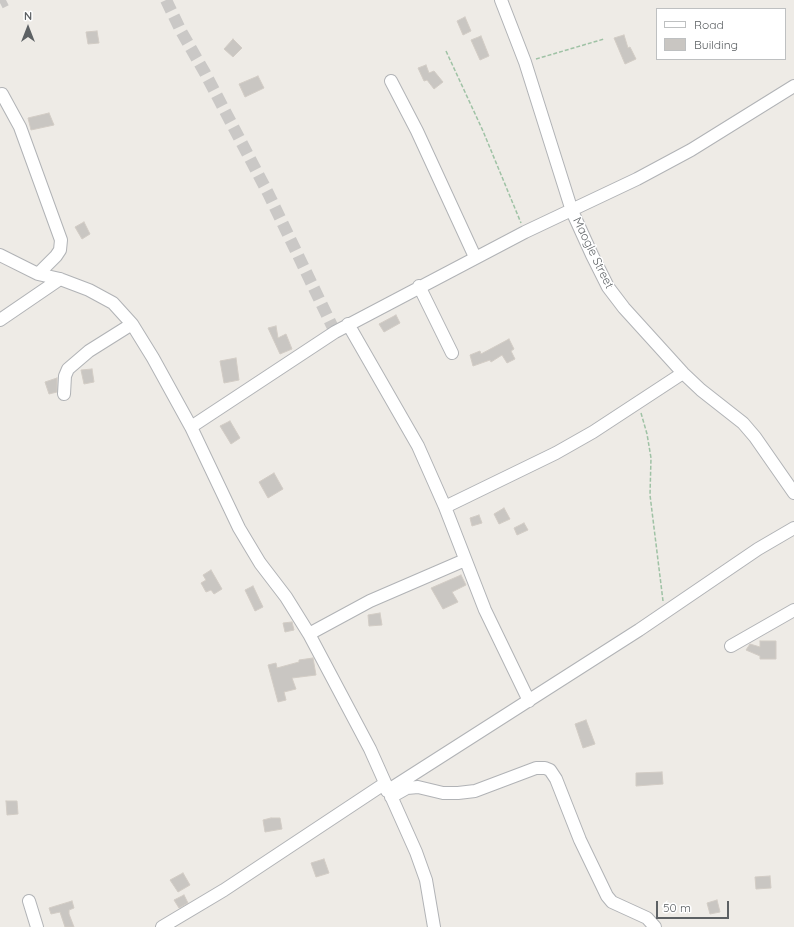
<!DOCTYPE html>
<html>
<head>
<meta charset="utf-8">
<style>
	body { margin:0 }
	#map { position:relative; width:794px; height:927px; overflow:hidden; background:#eeebe6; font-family:Quicksand,sans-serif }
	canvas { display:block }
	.legend { position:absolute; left:656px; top:8px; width:130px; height:52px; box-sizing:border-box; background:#fff; border:1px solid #bec0c1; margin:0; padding:5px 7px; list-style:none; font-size:12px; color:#5d6164 }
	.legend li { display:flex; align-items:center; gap:8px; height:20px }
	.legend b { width:20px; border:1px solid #bec0c1 }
	.north { position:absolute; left:8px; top:8px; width:40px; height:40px; -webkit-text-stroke:3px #fff; paint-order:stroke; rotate:0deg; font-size:11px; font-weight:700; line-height:16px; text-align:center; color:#5d6164 }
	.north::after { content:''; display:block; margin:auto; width:14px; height:18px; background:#5d6164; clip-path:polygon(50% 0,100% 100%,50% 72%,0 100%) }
	.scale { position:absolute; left:656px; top:901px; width:73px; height:18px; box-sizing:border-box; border:2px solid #5d6164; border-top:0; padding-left:5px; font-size:12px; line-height:14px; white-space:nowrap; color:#5d6164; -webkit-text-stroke:3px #fff; paint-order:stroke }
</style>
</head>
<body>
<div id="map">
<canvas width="794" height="927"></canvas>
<ul class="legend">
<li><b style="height:5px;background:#fff"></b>Road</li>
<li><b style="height:11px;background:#c9c6c2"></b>Building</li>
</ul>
<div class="north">N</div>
<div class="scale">50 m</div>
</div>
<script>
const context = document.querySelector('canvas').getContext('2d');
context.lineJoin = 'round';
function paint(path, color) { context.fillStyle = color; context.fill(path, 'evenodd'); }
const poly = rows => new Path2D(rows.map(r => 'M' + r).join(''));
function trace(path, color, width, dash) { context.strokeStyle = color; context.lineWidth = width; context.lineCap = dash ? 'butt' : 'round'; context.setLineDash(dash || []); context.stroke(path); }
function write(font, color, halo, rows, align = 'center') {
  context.font = font + ' Quicksand,sans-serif'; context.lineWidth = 3; context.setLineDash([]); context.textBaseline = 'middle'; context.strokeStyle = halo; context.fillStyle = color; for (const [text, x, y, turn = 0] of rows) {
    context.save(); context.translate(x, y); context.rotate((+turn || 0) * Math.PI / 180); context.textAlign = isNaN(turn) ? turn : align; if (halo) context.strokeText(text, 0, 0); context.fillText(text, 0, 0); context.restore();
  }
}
const building = poly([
	[465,17,471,31,463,35,457,21,465,17],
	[97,31,99,43,88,44,86,32,97,31],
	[624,35,628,48,630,47,636,59,625,64,614,38,624,35],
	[481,36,489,56,480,60,471,40,481,36],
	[233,39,242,48,233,57,224,49,233,39],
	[426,65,429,73,434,71,443,82,434,89,427,80,424,81,418,68,426,65],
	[258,76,264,88,245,97,239,84,258,76],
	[49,113,54,125,31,130,28,118,49,113],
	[84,222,90,234,82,239,75,227,84,222],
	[396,315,400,323,384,332,379,324,396,315],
	[276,326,278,338,286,334,292,349,280,354,268,328,276,326],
	[509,339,514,349,511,351,515,359,507,363,502,355,491,362,490,360,473,366,470,355,480,351,481,354,509,339],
	[236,358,239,380,224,383,220,361,236,358],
	[92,369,94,382,84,384,81,370,92,369],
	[57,378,57,392,49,394,45,382,57,378],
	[230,421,240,438,231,444,220,426,230,421],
	[274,473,283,489,268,498,259,482,274,473],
	[504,508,510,519,499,524,494,514,504,508],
	[479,515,482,523,472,526,470,518,479,515],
	[524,523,528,530,517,535,514,528,524,523],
	[211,570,222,589,214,594,211,590,206,592,201,583,206,580,203,575,211,570],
	[461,575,466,585,452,592,458,602,443,609,431,588,461,575],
	[253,586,263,607,255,611,245,590,253,586],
	[380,613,382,625,369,626,368,615,380,613],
	[292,622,294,630,285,632,283,623,292,622],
	[760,641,776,641,776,659,760,659,760,656,746,650,750,644,760,647,760,641],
	[313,658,316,675,292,678,296,689,284,692,286,700,278,702,268,665,276,663,277,668,299,662,299,660,313,658],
	[586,720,595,744,583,748,575,724,586,720],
	[662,772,663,784,636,786,636,773,662,772],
	[6,801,17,801,18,814,7,815,6,801],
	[271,818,280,818,282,829,265,832,263,820,271,818],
	[324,859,329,873,316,877,311,863,324,859],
	[183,873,190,885,178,892,170,880,183,873],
	[770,876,771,888,756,889,755,877,770,876],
	[184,895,188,903,179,908,174,900,184,895],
	[717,900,720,912,710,914,707,903,717,900],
	[72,901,74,908,69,910,69,914,74,927,65,927,60,912,51,914,49,908,72,901]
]);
const minorTunnel = poly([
	[166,0,181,31,205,73,268,193,335,332],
	[0,3,6,0]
]);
const path = poly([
	[446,51,483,131,521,223],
	[536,59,604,39],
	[641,413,647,434,651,458,650,495,663,601]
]);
const minor = poly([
	[501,0,525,62,572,211,592,255,608,287,624,308,683,373,701,390,743,423,755,437,794,493],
	[391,81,417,131,475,257],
	[2,94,20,127,61,240,60,250,56,256,38,274],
	[0,255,38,274,60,279,89,290,113,303,132,324,153,358,191,427,239,528,260,563,286,597,309,634,370,749,416,852,426,880,434,927],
	[419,286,452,353],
	[0,320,60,279],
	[348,324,418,446,445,507,485,610,529,701],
	[64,394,65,376,68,369,89,351,132,324],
	[191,427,335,332,525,232,637,179,691,150,794,86],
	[445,507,556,453,593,432,683,373],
	[309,634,370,601,465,560],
	[731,646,794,610],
	[387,791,639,630,758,549,794,528],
	[391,797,407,788,418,787,443,793,458,793,475,791,536,768,545,768,550,770,556,779,580,840,607,896,612,902,647,918,655,927],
	[29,901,37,927],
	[162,927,224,890,384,784]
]);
const streetNames = [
	["Maogle Street",593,253,64]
];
paint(building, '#c9c6c2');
trace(building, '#d2ccc5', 1);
trace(minorTunnel, '#cac8c6', 12, [12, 6]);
trace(minor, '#b1b3b6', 14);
trace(path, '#9fc2a5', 1.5, [4, 2]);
trace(minor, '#fff', 12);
write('12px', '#5d6164', '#fff', streetNames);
</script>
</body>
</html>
